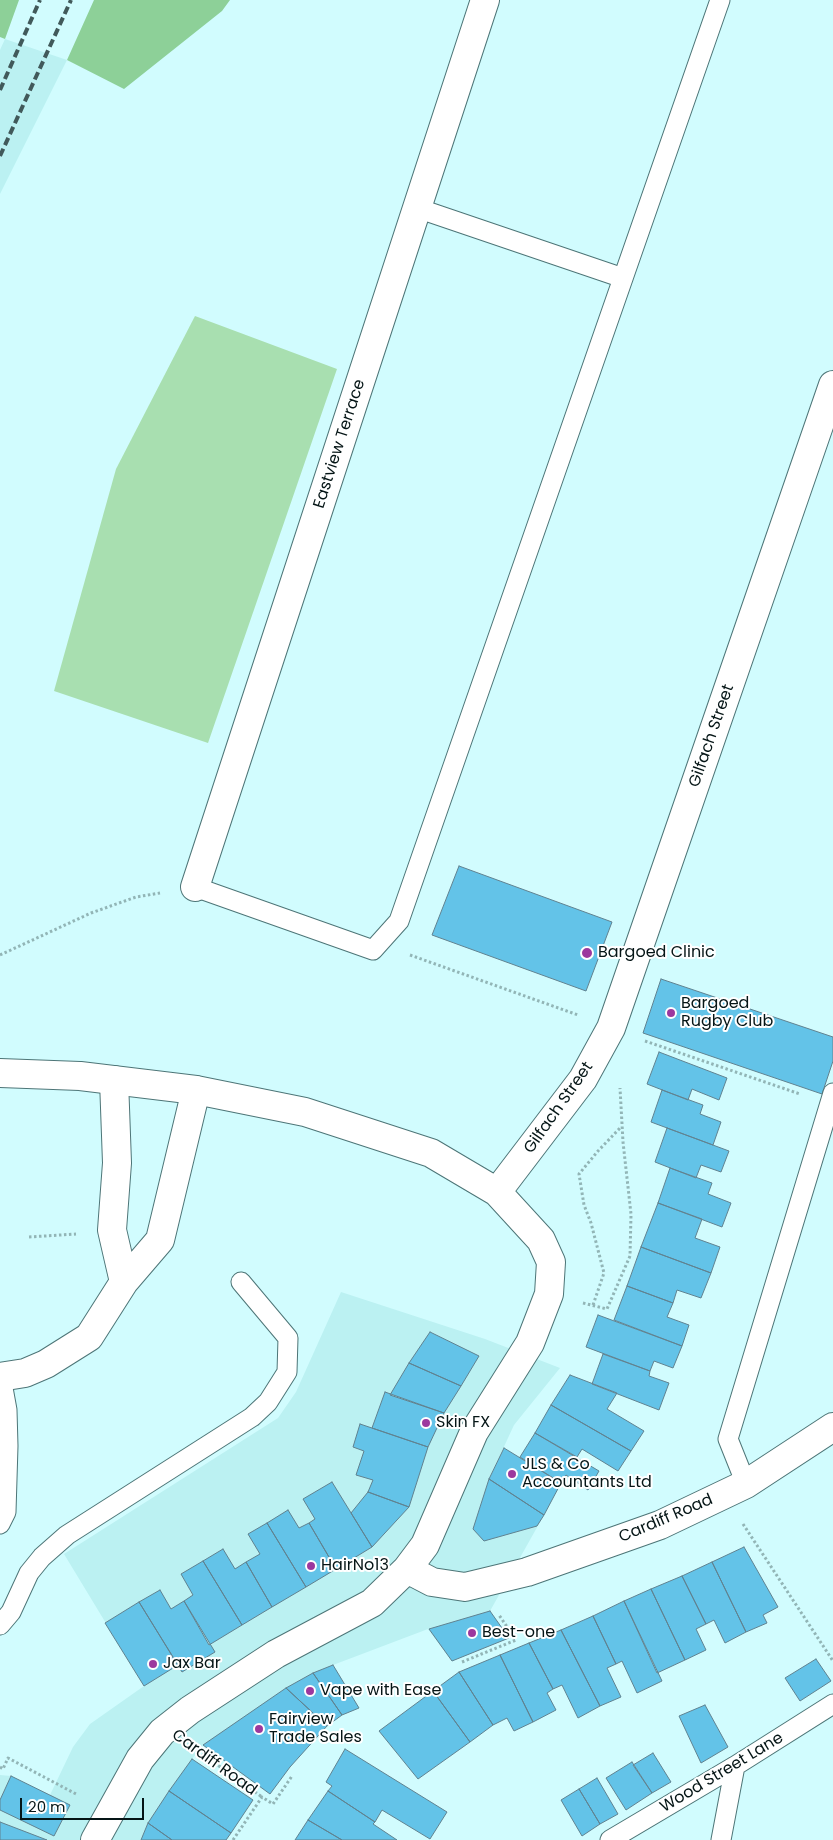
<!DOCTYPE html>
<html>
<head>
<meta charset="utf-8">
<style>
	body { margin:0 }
	#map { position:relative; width:833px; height:1840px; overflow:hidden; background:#d1fcfe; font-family:Poppins,sans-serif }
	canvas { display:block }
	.scale { position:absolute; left:20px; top:1798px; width:124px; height:22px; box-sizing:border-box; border:2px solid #051516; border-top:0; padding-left:6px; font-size:15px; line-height:18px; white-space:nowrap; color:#051516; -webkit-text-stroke:4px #fff; paint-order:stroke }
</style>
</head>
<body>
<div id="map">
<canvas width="833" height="1840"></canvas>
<div class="scale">20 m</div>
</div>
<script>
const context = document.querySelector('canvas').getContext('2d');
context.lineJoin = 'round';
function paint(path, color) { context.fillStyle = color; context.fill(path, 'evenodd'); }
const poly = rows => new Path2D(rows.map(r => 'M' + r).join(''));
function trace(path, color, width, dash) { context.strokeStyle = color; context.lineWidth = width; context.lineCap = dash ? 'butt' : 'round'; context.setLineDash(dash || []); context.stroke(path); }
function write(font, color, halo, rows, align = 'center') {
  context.font = font + ' Poppins,sans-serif'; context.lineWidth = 4; context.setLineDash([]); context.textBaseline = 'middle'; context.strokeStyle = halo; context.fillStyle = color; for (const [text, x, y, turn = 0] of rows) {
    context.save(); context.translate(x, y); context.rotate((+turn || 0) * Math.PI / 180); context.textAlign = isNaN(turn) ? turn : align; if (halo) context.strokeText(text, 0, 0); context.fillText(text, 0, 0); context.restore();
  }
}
const built = poly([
	[5,39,67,60,0,194,0,50],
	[341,1292,485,1339,560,1368,514,1425,489,1479,544,1515,490,1611,509,1638,452,1661,428,1629,333,1665,359,1708,342,1715,327,1726,290,1767,270,1794,203,1745,192,1759,253,1800,226,1840,0,1840,0,1775,11,1776,50,1795,73,1747,90,1724,144,1686,64,1554,278,1418,296,1392]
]);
const green = poly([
	[195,316,337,369,208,743,54,691,116,469]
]);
const forest = poly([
	[0,0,19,0,5,39,0,37],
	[94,0,230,0,222,11,124,89,67,60]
]);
const building = poly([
	[459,866,612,922,586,991,432,935,459,866],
	[661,979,833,1037,833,1061,822,1094,643,1033,661,979],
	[659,1052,727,1078,719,1100,692,1089,688,1100,647,1084,659,1052],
	[662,1090,703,1105,700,1114,721,1122,713,1145,651,1122,662,1090],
	[667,1128,729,1151,721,1172,701,1165,696,1178,655,1162,667,1128],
	[670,1168,712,1183,708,1194,731,1203,722,1227,658,1203,670,1168],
	[658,1203,702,1219,695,1238,720,1247,711,1273,641,1247,658,1203],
	[641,1247,711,1273,701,1298,677,1290,673,1303,627,1286,641,1247],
	[627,1286,673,1303,667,1317,689,1325,682,1346,614,1320,627,1286],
	[598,1315,682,1346,673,1368,654,1361,650,1371,586,1347,598,1315],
	[430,1332,479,1356,461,1386,409,1363,430,1332],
	[603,1354,650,1371,649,1376,669,1383,659,1410,592,1384,603,1354],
	[409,1363,461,1386,444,1413,390,1395,409,1363],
	[570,1375,617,1393,607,1409,644,1431,631,1451,551,1405,570,1375],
	[385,1392,444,1413,428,1447,372,1428,385,1392],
	[551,1405,631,1451,618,1471,582,1449,577,1457,535,1433,551,1405],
	[360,1424,428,1447,409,1507,368,1492,373,1480,356,1475,364,1451,353,1447,360,1424],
	[535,1433,599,1471,588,1490,566,1475,561,1483,520,1457,535,1433],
	[504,1448,561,1483,544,1515,489,1479,504,1448],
	[489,1479,544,1515,537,1526,484,1541,473,1529,489,1479],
	[332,1482,372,1547,336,1569,309,1523,315,1519,303,1499,332,1482],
	[368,1492,409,1507,372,1547,351,1513,368,1492],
	[288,1510,299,1528,309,1523,336,1569,306,1587,267,1523,288,1510],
	[267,1523,306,1587,272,1607,246,1562,260,1554,248,1534,267,1523],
	[744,1547,778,1607,763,1615,767,1623,746,1632,712,1562,744,1547],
	[223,1549,235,1569,246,1562,272,1607,242,1625,203,1561,223,1549],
	[203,1561,242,1625,209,1645,184,1601,193,1595,181,1574,203,1561],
	[712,1562,746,1632,725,1643,714,1620,706,1624,682,1576,712,1562],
	[682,1576,706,1624,696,1629,706,1650,685,1660,651,1589,682,1576],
	[651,1589,685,1660,657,1673,624,1601,651,1589],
	[160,1590,171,1609,184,1601,215,1652,182,1672,139,1602,160,1590],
	[624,1601,662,1681,637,1693,622,1661,616,1664,593,1616,624,1601],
	[139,1602,178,1665,144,1686,105,1623,139,1602],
	[490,1611,509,1638,452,1661,429,1629,490,1611],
	[593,1616,616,1664,607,1668,621,1697,600,1706,561,1630,593,1616],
	[561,1630,600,1706,578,1718,562,1685,553,1689,529,1643,561,1630],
	[529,1643,553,1689,547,1693,556,1710,533,1722,500,1655,529,1643],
	[500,1655,533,1722,514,1731,507,1718,493,1725,459,1672,500,1655],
	[816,1659,831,1681,800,1701,785,1678,816,1659],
	[333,1665,359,1708,342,1715,313,1673,333,1665],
	[459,1672,493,1725,470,1742,433,1691,459,1672],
	[313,1673,342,1715,327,1726,286,1688,313,1673],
	[286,1688,327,1726,290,1767,270,1794,203,1745,286,1688],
	[433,1691,470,1742,418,1779,379,1731,433,1691],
	[705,1705,728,1747,701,1763,679,1716,705,1705],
	[345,1749,447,1812,430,1839,382,1810,375,1822,328,1791,332,1786,326,1782,345,1749],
	[653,1753,671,1782,652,1793,633,1765,653,1753],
	[192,1759,253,1800,231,1833,169,1791,192,1759],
	[632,1762,652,1793,626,1810,606,1778,632,1762],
	[11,1776,70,1805,54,1836,0,1810,0,1800,11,1776],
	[597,1778,618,1814,600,1824,579,1789,597,1778],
	[579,1789,600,1824,582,1836,561,1800,579,1789],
	[169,1791,231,1833,226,1840,172,1840,148,1823,169,1791],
	[328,1791,375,1822,373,1824,397,1840,342,1840,308,1820,328,1791],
	[308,1820,342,1840,295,1840,308,1820],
	[0,1822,47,1840,0,1840,0,1822],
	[148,1823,172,1840,141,1840,148,1823]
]);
const path = poly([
	[0,955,91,913,136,897,160,893],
	[410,955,578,1015],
	[645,1041,800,1094],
	[29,1237,76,1234],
	[583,1303,607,1309,630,1256,631,1214,623,1142,620,1088],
	[593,1305,604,1273,591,1223,584,1205,579,1174,598,1151,621,1127],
	[743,1524,833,1661],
	[462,1662,516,1640,499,1615],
	[198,1751,262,1797],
	[0,1767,3,1769,8,1758,78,1795],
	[233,1840,262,1797,273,1804,292,1776]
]);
const lane = poly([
	[417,208,623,278],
	[195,887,373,950,399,921,720,0],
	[746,1484,728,1439,833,1093],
	[0,1524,6,1512,8,1446,7,1410,1,1377],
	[0,1625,11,1612,29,1573,42,1557,67,1535,252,1417,268,1402,287,1372,288,1338,241,1282],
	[610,1840,735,1766,833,1704],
	[721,1840,735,1766]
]);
const street = poly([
	[195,887,485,0],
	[114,1080,117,1163,112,1230,124,1282],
	[0,1377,25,1373,46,1364,89,1337,124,1282,160,1240,196,1090]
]);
const secondary = poly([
	[0,1073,80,1076,196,1090,305,1112,431,1153,497,1192,541,1240,551,1262,549,1294,530,1343,474,1432,425,1545,407,1569,372,1603,276,1654,190,1710,162,1732,140,1759,95,1840],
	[497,1192,583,1079,611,1028,833,385],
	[407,1569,432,1582,465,1587,527,1572,660,1525,746,1484,833,1427]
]);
const rail = poly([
	[0,90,40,0],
	[0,156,71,0]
]);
const markers = [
	[587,953,6,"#9c389e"],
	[671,1013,5,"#9c389e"],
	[426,1423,5,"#9c389e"],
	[512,1474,5,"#9c389e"],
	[311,1566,5,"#9c389e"],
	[472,1633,5,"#9c389e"],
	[153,1664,5,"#9c389e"],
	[310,1691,5,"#9c389e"],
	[259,1729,5,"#9c389e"]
];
const streetNames = [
	["Eastview Terrace",340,444,-72],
	["Gilfach Street",712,736,-71],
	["Gilfach Street",559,1108,-55],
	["Cardiff Road",666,1519,-23],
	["Cardiff Road",214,1763,36],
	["Wood Street Lane",722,1773,-31]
];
const poiNames = [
	["Bargoed Clinic",598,953],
	["Bargoed",681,1004],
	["Rugby Club",681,1022],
	["Skin FX",436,1423],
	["JLS & Co",522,1465],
	["Accountants Ltd",522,1483],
	["HairNo13",321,1566],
	["Best-one",482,1633],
	["Jax Bar",163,1664],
	["Vape with Ease",320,1691],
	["Fairview",269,1720],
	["Trade Sales",269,1738]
];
paint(built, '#bbf1f2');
paint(green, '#a8dfb0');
paint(forest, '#8dd098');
paint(building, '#63c3e8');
trace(building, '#608290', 1);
trace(lane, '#4d7577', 21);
trace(street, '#4d7577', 30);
trace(secondary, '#4d7577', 30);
trace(path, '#92b5b6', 3, [2.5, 2.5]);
trace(lane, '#fff', 19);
trace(street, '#fff', 28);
trace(secondary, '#fff', 28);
trace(rail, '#41595a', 4, [8, 4]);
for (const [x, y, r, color] of markers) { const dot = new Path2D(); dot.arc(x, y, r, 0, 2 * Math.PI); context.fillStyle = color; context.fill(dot); trace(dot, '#fff', 2); }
write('16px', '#051516', '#fff', streetNames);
write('16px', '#051516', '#fff', poiNames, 'left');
</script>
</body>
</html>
